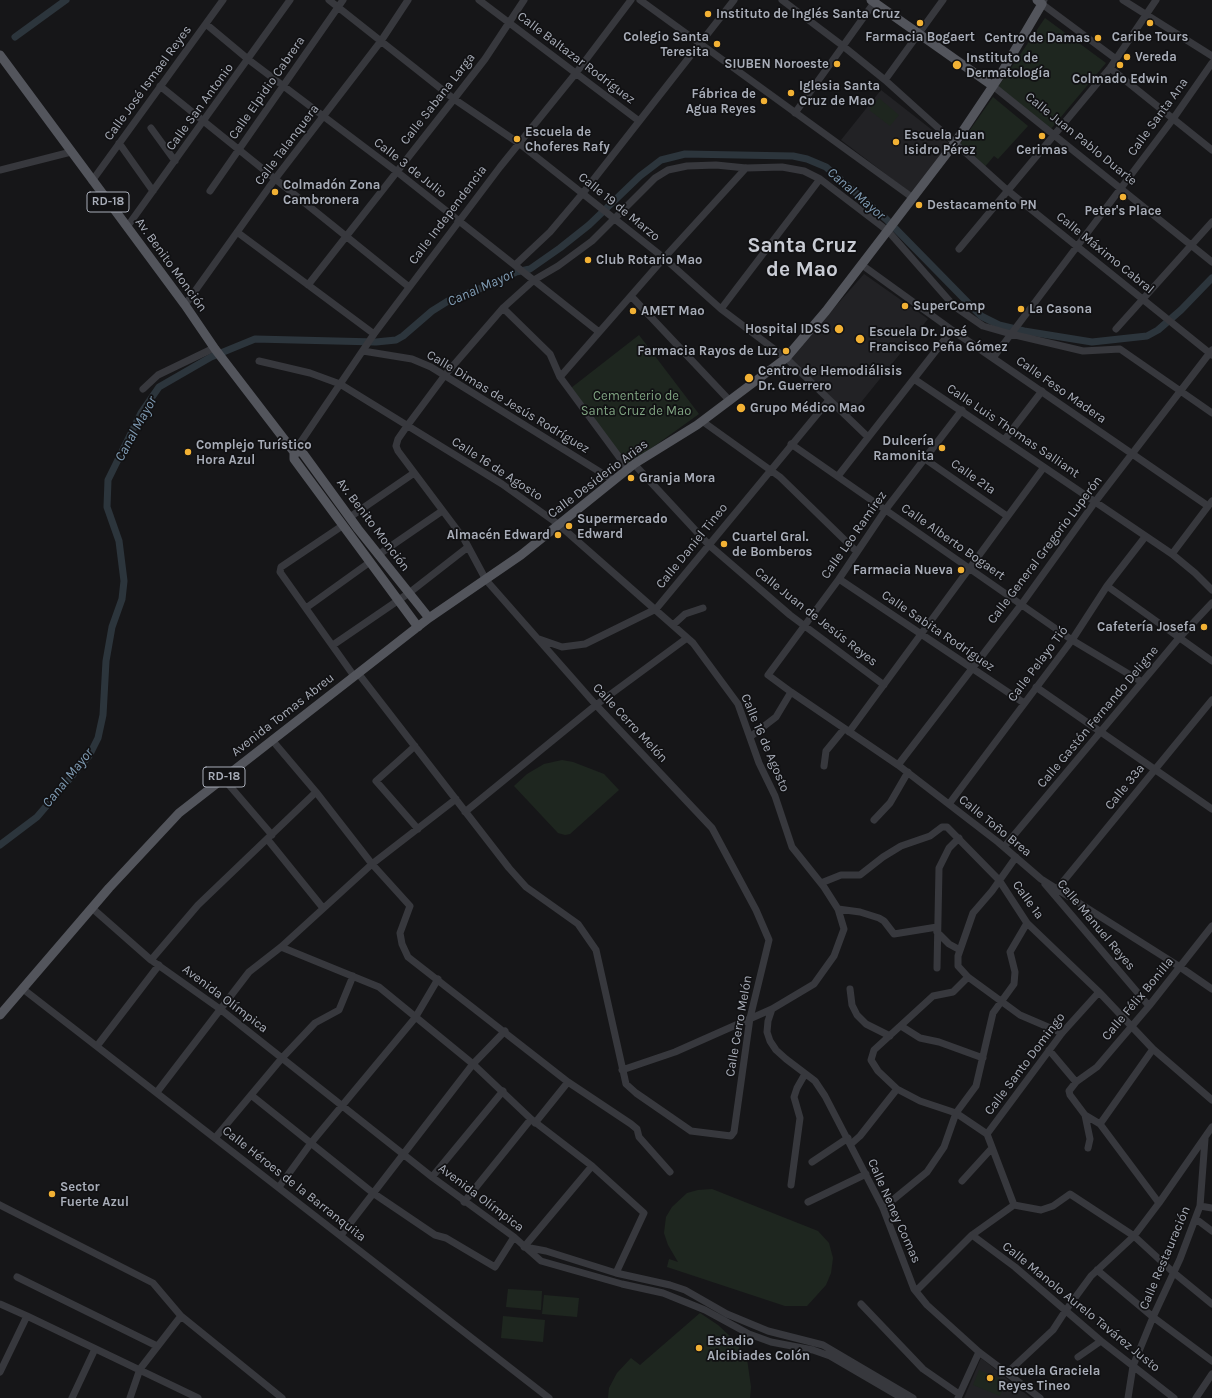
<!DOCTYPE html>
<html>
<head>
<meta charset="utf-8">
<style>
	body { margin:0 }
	canvas { display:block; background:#161618 }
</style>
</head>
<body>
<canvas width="1212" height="1398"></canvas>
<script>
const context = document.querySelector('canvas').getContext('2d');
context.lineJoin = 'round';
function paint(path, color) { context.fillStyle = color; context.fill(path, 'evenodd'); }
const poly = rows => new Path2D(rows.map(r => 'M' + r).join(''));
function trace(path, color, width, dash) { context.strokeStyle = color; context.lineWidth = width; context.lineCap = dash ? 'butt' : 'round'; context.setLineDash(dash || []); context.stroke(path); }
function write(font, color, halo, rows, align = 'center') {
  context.font = font + ' Karla,sans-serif'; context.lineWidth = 3.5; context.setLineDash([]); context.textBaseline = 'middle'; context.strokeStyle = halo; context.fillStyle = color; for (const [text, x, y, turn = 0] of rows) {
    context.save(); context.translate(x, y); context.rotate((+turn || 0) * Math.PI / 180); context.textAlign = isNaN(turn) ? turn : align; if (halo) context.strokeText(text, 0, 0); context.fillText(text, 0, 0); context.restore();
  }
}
const built = poly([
	[881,90,950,144,912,194,841,140],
	[864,274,928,319,850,416,790,358],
	[981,1358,1031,1398,964,1398]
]);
const green = poly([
	[1045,18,1106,63,1050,130,998,87],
	[993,97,1028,126,998,159,994,156,983,169,958,147],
	[879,98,899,115,890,126,869,110],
	[639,335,699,414,628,465,571,388],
	[562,760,573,762,604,774,619,790,570,834,565,835,558,833,514,786,527,774,544,764],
	[712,1189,818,1231,829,1243,833,1258,831,1273,826,1285,807,1306,785,1306,667,1267,669,1259,678,1262,668,1245,664,1233,666,1217,672,1207,687,1193,698,1190],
	[508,1289,542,1291,541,1310,506,1307],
	[544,1295,579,1298,577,1317,542,1314],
	[700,1313,718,1325,733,1339,747,1359,751,1387,750,1398,608,1398,609,1388,617,1373,631,1358,640,1365],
	[503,1316,545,1320,543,1342,501,1338],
	[979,1370,1006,1381,1000,1396,973,1385]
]);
const canal = poly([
	[15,37,66,0],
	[0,845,37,817,89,756,98,738,103,715,106,661,112,627,122,599,124,581,119,541,107,507,108,480,141,413,159,387,211,357,255,339,376,342,396,340,403,336,432,311,448,301,492,284,516,272,530,269,560,248,589,225,640,176,661,160,685,154,793,156,807,159,826,167,886,219,981,316,999,325,1024,331,1092,342,1147,336,1158,330,1181,310,1212,278]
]);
const minor = poly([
	[329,0,454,99,520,144,664,258,721,309,786,358,868,437],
	[479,0,639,121],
	[640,0,913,198],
	[782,0,843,46,885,80,1007,190,1212,355],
	[1044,0,1042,4,1116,59],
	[1123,0,1212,56],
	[206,24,249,60,396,171,599,332],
	[1110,68,1212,150],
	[885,80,943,0],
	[160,86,409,287],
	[993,86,1212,262],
	[795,113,876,0],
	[151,128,175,161],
	[119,143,153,191],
	[0,170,71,152],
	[92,181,223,0],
	[210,191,343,0],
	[127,227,290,0],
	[237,232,374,334],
	[959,249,1110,68,1156,0],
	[515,265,550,232,583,193,734,0],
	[862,265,952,330,1208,506],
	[308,285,454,99,485,59,524,0],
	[631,296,730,401],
	[185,305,275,179,381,41,408,0],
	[503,308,550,354,560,377,628,469],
	[721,309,820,179],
	[1116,329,1212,222],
	[363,351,412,359,431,367,613,480],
	[993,358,1173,119,1212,63],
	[259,361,310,373,340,384,502,484,558,524,693,643,738,704,759,763,775,796,792,847,824,887,838,909,844,929,834,956,814,984,772,1009,675,1052,622,1070],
	[560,377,664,258,746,168],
	[914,379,1172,554,1195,573,1212,590],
	[143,389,158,375,214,348],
	[962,410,886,509,839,579,768,675,791,692,898,765,998,842,1041,879,1180,967,1212,989],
	[702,421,780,477,857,552],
	[1005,439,1042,391],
	[791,444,1072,640,1142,682],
	[294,452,374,334,500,167,576,73,631,0],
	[925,459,1007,516],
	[634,464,709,545,790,615,884,685],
	[838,476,952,330],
	[350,517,414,473],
	[342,526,281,567,280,572,354,676],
	[1172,554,1212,501],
	[378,555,442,511],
	[839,579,1024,703],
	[1107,586,1212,661],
	[306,608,370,562],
	[673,625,685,614,703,608],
	[539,639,562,647,585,644,656,609,829,400],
	[333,645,409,593,468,547],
	[358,673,509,868,526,887,578,924,596,950,626,1084,636,1093,691,1131,731,1136,734,1132,750,1018,769,940,756,910,712,828,596,705,486,580,464,539,398,451,396,446,398,439,407,426,445,375,503,308,534,280,558,266,592,241,655,178,668,170,687,166,716,165,746,168,782,167,804,171,820,179,888,231,954,306,983,326,1011,334,1083,351,1120,349,1212,413],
	[1036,687,1212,809],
	[849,732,1044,467],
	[750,737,776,717,791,692],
	[272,740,316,792,372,864,410,906,400,933,402,944,408,957,568,1082,631,1124,637,1129,639,1137,670,1172],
	[415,746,376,781,418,829],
	[898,765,1021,605,1095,502,1212,350],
	[824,766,826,751,844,729],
	[223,778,272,835],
	[949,804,1072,640,1107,586,1145,537],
	[465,812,596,705,687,638],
	[874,820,890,803,908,772],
	[268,840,323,908],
	[1004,847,1179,638,1212,603],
	[1016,857,992,891,973,913,958,956,958,966,968,977,1020,1015,1062,1033],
	[821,883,841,875,860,875,883,857,901,846,930,836,942,827,947,827,999,880,1027,923,1099,992,1153,1049,1212,1100],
	[1045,884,1149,1006],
	[1057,889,1212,700],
	[92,908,151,960,220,1009,432,1177,514,1237,541,1261,622,1284,663,1293,705,1310,749,1334,771,1342,813,1350,830,1356,902,1398],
	[838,909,860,912,879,918,884,921,894,934,937,927],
	[937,932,949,944,960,950],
	[281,947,379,987,473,1064,531,1119,592,1166,644,1213,616,1273],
	[151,960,198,905,316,792],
	[937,968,939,868,949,848,959,838],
	[968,977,953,992,933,996,874,1050,871,1060,878,1071,897,1089,920,1101,956,1113,987,1134,1014,1205],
	[23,989,549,1398],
	[850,989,852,1005,857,1015,866,1024,890,1036],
	[772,1009,768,1021,767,1032,770,1041,776,1050,786,1059,815,1081,825,1096,883,1208,914,1289,927,1305,979,1352,1040,1398],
	[901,1026,920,1038,939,1042,983,1058],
	[97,1046,159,965],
	[1049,1050,1076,1082],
	[157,1092,249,972,281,947,372,864,456,799],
	[251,1095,373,1193,435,1235,446,1238,495,1267,514,1237],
	[1085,1115,1090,1139,1088,1148],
	[535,1123,568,1082],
	[1100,1124,1153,1049],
	[987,1134,1062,1033,1099,992],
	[215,1138,282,1058,315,1023,339,1010,353,976],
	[851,1144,860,1136,897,1089],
	[812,1162,848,1138],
	[432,1177,503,1091],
	[962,1181,992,1148],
	[791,1185,800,1118,794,1097,797,1088,805,1074],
	[279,1187,311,1143,415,1018,438,979],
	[464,1202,531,1119],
	[808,1202,866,1174],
	[1159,1203,1100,1124,1085,1115,1070,1095,1069,1091,1076,1082,1097,1067,1149,1006,1212,926],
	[0,1205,153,1283,181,1316,282,1398],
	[1200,1206,1212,1208],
	[883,1208,927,1172,944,1147,956,1113,976,1086,993,1013,1014,984,1015,972,1010,952,1027,923],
	[1196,1219,1212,1231],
	[341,1235,473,1064,505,1031],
	[972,1235,1015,1267,1101,1341,1174,1398],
	[524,1247,592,1166],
	[525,1247,546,1251,616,1273,670,1285,685,1290,727,1314,768,1331,823,1345,913,1398],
	[1097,1270,1153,1317,1212,1361],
	[17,1277,157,1346],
	[916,1291,972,1235,1014,1205,1041,1210,1053,1206,1070,1194,1134,1236,1173,1272,1212,1304],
	[0,1304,27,1316,0,1372],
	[861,1304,923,1369,959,1394],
	[27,1316,198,1398],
	[1078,1357,1101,1341],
	[1007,1373,1053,1330,1066,1310,1091,1276,1134,1236,1159,1203,1212,1127],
	[72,1398,95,1349],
	[130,1398,140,1369,181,1316],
	[958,1398,979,1352],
	[1128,1398,1133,1366,1153,1317,1180,1259,1200,1206,1205,1139],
	[1196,1398,1212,1374]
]);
const major = poly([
	[871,0,993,86],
	[0,55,185,305,215,349,294,452,294,459,418,627],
	[294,452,302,452,358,529,429,618],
	[0,1015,109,888,179,813,429,618,521,555,634,464,697,425,786,358,826,311,954,144,999,77,1042,4,1037,0]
]);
const markers = [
	[708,14,4,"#f2b134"],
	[920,23,4,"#f2b134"],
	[1150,23,4,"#f2b134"],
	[1098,38,4,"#f2b134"],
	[717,44,4,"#f2b134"],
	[1127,57,4,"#f2b134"],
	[837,64,4,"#f2b134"],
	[957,65,5,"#f2b134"],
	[1120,65,4,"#f2b134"],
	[791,93,4,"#f2b134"],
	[764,101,4,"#f2b134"],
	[1042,136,4,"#f2b134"],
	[517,139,4,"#f2b134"],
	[896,142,4,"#f2b134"],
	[275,192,4,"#f2b134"],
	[1123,197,4,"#f2b134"],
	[919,205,4,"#f2b134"],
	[588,260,4,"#f2b134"],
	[905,306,4,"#f2b134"],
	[1021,309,4,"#f2b134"],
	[633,311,4,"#f2b134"],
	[839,329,5,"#f2b134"],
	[860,339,5,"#f2b134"],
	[786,351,4,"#f2b134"],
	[749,378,5,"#f2b134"],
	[741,408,5,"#f2b134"],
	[942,448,4,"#f2b134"],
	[188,452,4,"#f2b134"],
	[631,478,4,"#f2b134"],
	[569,526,4,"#f2b134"],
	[558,535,4,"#f2b134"],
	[724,544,4,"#f2b134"],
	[961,570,4,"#f2b134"],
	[1204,627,4,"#f2b134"],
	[52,1194,4,"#f2b134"],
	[699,1348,4,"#f2b134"],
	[990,1378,4,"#f2b134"]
];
const shields = [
	[108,202,42],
	[224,777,42]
];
const shieldNames = [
	["RD-18",108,202],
	["RD-18",224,777]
];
const poiNames = [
	["Instituto de Inglés Santa Cruz",716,14],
	["Colegio Santa",709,37,"right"],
	["Teresita",709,52,"right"],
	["Farmacia Bogaert",920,37,"center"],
	["Caribe Tours",1150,37,"center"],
	["Centro de Damas",1090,38,"right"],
	["Vereda",1135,57],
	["Instituto de",966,58],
	["Dermatología",966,73],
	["SIUBEN Noroeste",829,64,"right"],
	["Colmado Edwin",1120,79,"center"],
	["Iglesia Santa",799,86],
	["Cruz de Mao",799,101],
	["Fábrica de",756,94,"right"],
	["Agua Reyes",756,109,"right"],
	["Escuela de",525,132],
	["Choferes Rafy",525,147],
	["Escuela Juan",904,135],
	["Isidro Pérez",904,150],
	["Cerimas",1042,150,"center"],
	["Colmadón Zona",283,185],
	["Cambronera",283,200],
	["Destacamento PN",927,205],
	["Peter's Place",1123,211,"center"],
	["Club Rotario Mao",596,260],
	["SuperComp",913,306],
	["La Casona",1029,309],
	["AMET Mao",641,311],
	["Hospital IDSS",830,329,"right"],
	["Escuela Dr. José",869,332],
	["Francisco Peña Gómez",869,347],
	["Farmacia Rayos de Luz",778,351,"right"],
	["Centro de Hemodiálisis",758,371],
	["Dr. Guerrero",758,386],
	["Grupo Médico Mao",750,408],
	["Dulcería",934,441,"right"],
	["Ramonita",934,456,"right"],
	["Complejo Turístico",196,445],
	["Hora Azul",196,460],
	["Granja Mora",639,478],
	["Supermercado",577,519],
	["Edward",577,534],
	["Almacén Edward",550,535,"right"],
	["Cuartel Gral.",732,537],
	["de Bomberos",732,552],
	["Farmacia Nueva",953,570,"right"],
	["Cafetería Josefa",1196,627,"right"],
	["Sector",60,1187],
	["Fuerte Azul",60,1202],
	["Estadio",707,1341],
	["Alcibiades Colón",707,1356],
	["Escuela Graciela",998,1371],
	["Reyes Tineo",998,1386]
];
const streetNames = [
	["Calle Baltazar Rodríguez",576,58,37],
	["Calle José Ismael Reyes",148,83,-54],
	["Calle Elpidio Cabrera",267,88,-55],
	["Calle Sabana Larga",438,99,-52],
	["Calle San Antonio",200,107,-54],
	["Calle Santa Ana",1158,117,-54],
	["Calle Juan Pablo Duarte",1081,139,39],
	["Calle Talanquera",287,145,-53],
	["Calle 3 de Julio",410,168,38],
	["Calle 19 de Marzo",619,207,39],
	["Calle Independencia",448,215,-53],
	["Calle Máximo Cabral",1105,253,39],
	["Av. Benito Monción",171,265,54],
	["Calle Feso Madera",1061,390,35],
	["Calle Dimas de Jesús Rodríguez",508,402,31],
	["Calle Luis Thomas Salliant",1013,431,34],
	["Calle 16 de Agosto",497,469,33],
	["Calle 21ª",973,477,35],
	["Calle Desiderio Arias",598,479,-37],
	["Av. Benito Monción",373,525,53],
	["Calle Leo Ramírez",854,535,-55],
	["Calle Alberto Bogaert",953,542,35],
	["Calle Daniel Tineo",692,546,-51],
	["Calle General Gregorio Luperón",1045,550,-53],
	["Calle Juan de Jesús Reyes",816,617,38],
	["Calle Sabita Rodríguez",938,631,34],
	["Calle Pelayo Tió",1038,664,-53],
	["Avenida Tomas Abreu",283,715,-38],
	["Calle Gastón Fernando Deligne",1098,717,-50],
	["Calle Cerro Melón",630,723,47],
	["Calle 16 de Agosto",765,743,67],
	["Calle 33ª",1125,787,-51],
	["Calle Toño Brea",995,826,39],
	["Calle 1ª",1028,900,54],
	["Calle Manuel Reyes",1096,925,50],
	["Avenida Olímpica",225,999,37],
	["Calle Félix Bonilla",1138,999,-50],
	["Calle Cerro Melón",739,1026,-80],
	["Calle Santo Domingo",1025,1064,-53],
	["Calle Héroes de la Barranquita",294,1184,38],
	["Avenida Olímpica",481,1198,37],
	["Calle Neney Comas",894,1211,66],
	["Calle Restauración",1165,1258,-67],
	["Calle Manolo Aurelo Tavárez Justo",1081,1307,39]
];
const parkNames = [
	["Cementerio de",636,396],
	["Santa Cruz de Mao",636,411]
];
const waterNames = [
	["Canal Mayor",856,194,41],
	["Canal Mayor",481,288,-24],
	["Canal Mayor",136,429,-61],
	["Canal Mayor",68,778,-51]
];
const townNames = [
	["Santa Cruz",802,246],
	["de Mao",802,270]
];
paint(built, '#222225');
paint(green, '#1e261f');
trace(canal, '#2c353c', 7);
trace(minor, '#37383d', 7);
trace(major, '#53555c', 9);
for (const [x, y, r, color] of markers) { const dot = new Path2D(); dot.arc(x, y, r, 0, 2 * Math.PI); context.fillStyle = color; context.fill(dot); trace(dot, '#111113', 1.5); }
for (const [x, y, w] of shields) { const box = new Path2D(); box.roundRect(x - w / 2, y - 10, w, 20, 3); context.fillStyle = '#111113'; context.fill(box); trace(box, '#a8adb8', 1); }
write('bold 12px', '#a8adb8', null, shieldNames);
write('bold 13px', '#a8adb8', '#111113', poiNames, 'left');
write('13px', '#a8adb8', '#111113', streetNames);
write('13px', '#7fa381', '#111113', parkNames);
write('italic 14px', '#7f9bb3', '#111113', waterNames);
write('bold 21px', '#c9ccd4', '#111113', townNames);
</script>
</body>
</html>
